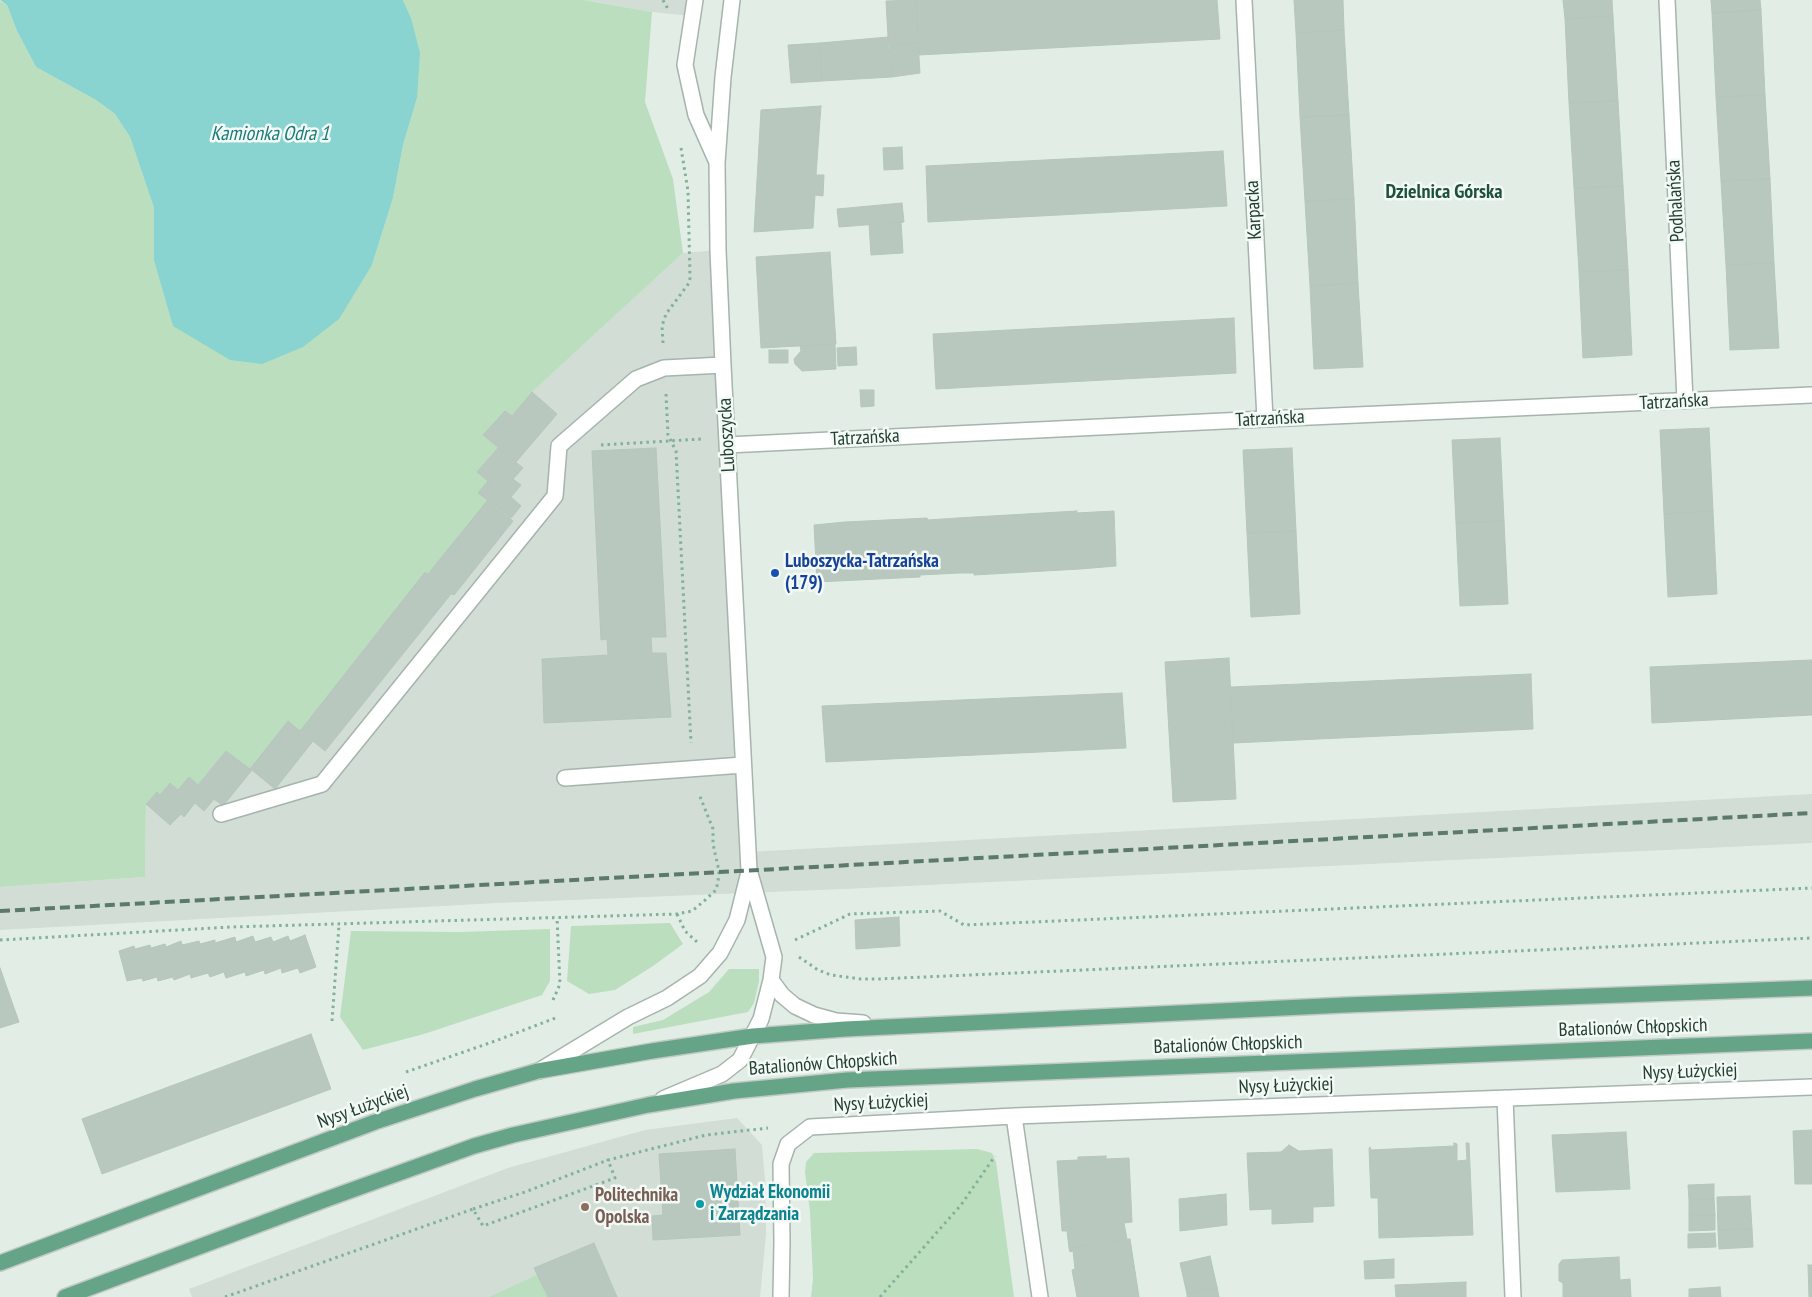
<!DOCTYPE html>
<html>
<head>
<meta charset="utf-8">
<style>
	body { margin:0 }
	canvas { display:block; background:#e2ede6 }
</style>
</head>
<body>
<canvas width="1812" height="1297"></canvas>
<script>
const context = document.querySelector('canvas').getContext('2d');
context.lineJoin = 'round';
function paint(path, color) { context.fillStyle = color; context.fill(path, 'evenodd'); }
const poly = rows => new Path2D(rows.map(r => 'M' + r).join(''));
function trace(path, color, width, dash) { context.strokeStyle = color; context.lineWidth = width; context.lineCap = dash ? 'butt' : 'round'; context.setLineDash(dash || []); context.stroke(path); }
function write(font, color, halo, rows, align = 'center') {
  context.font = font + ' "PT Sans Narrow",sans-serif'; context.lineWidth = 5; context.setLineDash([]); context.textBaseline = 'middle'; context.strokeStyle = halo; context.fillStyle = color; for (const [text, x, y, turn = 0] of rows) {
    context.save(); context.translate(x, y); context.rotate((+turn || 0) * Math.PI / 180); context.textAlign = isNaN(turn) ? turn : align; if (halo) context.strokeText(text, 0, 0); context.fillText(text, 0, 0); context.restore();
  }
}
const built = poly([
	[583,0,695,0,692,16,652,12],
	[718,250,748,852,1812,794,1812,843,844,889,497,903,0,930,0,887,145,877,146,804,157,792,160,794,170,783,198,785,226,751,250,768,288,721,300,730,425,572,428,574,478,493,477,472,498,448,483,435,512,416,532,392,683,253],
	[737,1118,762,1145,765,1180,766,1234,760,1297,192,1297,189,1289,508,1168,645,1130]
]);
const green = poly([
	[403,0,583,0,652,12,645,102,673,179,683,253,532,392,512,416,484,435,498,448,478,472,488,481,478,493,487,501,428,574,425,572,300,731,288,721,250,769,226,751,198,785,178,790,170,783,160,795,157,792,146,804,145,877,0,887,0,1,7,5,17,31,36,67,96,100,115,114,130,137,154,208,154,260,372,265,393,198,403,145,417,98,411,18],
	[670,923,683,944,653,966,615,990,589,994,567,981,571,926],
	[550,929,550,981,542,995,424,1034,363,1050,340,1017,351,931,459,932],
	[729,969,759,969,759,981,754,1003,748,1012,633,1034,633,1027,663,1020,709,992],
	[977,1149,992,1153,996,1162,1014,1297,811,1297,813,1279,810,1212,805,1172,806,1162,814,1153],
	[538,1275,548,1297,489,1297,537,1275]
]);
const water = poly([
	[0,0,403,0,411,18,420,53,417,98,403,145,393,198,372,265,339,319,303,347,262,364,230,360,173,326,154,260,154,208,130,137,115,114,96,100,36,67,17,31,7,5]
]);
const building = poly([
	[916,0,1217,0,1220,39,919,55,916,0],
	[916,0,918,42,890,46,888,37,886,1,916,0],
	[1294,0,1343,0,1344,30,1296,33,1294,0],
	[1563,0,1612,0,1613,16,1565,19,1563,0],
	[1711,0,1760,0,1761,10,1712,13,1711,0],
	[1761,10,1765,95,1716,97,1712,13,1761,10],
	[1613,16,1618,101,1569,103,1565,19,1613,16],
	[1344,30,1349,115,1300,117,1296,33,1344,30],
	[888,37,892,77,822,81,820,43,888,37],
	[918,42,920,73,892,77,890,46,918,42],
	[820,43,822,81,791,83,788,45,820,43],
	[1765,95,1770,179,1721,181,1716,97,1765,95],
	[1618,101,1623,186,1574,188,1569,103,1618,101],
	[821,106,816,175,824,175,823,196,815,195,813,228,754,232,761,110,821,106],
	[1349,115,1354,199,1305,201,1300,117,1349,115],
	[902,147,903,169,884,170,883,148,902,147],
	[1223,151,1227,206,928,222,926,166,1223,151],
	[1770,179,1774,263,1726,265,1721,181,1770,179],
	[1623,186,1628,270,1579,272,1574,188,1623,186],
	[1354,199,1358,283,1310,286,1305,201,1354,199],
	[902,203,904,222,839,227,837,209,902,203],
	[901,222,903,253,871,255,869,224,901,222],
	[830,252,836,344,761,348,756,257,830,252],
	[1774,263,1779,348,1730,350,1726,265,1774,263],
	[1628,270,1632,355,1583,358,1579,272,1628,270],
	[1358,283,1363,367,1314,369,1310,286,1358,283],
	[1234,318,1236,373,936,389,933,334,1234,318],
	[835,344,836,369,802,371,795,364,794,359,801,351,800,346,835,344],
	[856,347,857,365,838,366,837,348,856,347],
	[769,350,788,350,788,363,769,363,769,350],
	[860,390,874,390,874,406,861,407,860,390],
	[532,392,557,414,516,462,483,435,505,411,512,416,532,392],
	[1709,428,1713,511,1664,514,1660,430,1709,428],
	[1500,438,1504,521,1456,523,1452,440,1500,438],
	[498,448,523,468,513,479,521,485,511,497,521,506,511,518,478,493,488,481,477,472,498,448],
	[656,448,666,637,651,637,652,653,666,653,671,717,544,723,542,659,608,655,607,639,601,640,592,451,656,448],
	[1292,448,1296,531,1247,533,1243,450,1292,448],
	[487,501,513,521,454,595,451,594,325,751,313,741,275,789,252,770,223,806,214,799,204,811,195,803,184,817,181,814,170,825,146,804,157,792,160,795,170,783,178,790,189,777,198,785,226,751,250,769,288,721,300,731,425,572,428,574,487,501],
	[1077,511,1076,513,1114,511,1116,566,1080,569,974,575,974,573,960,573,920,575,920,577,817,582,814,525,845,522,927,518,928,520,957,518,1077,511],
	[1713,511,1717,594,1668,597,1664,514,1713,511],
	[1504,521,1508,604,1460,606,1456,523,1504,521],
	[1296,531,1300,614,1251,617,1247,533,1296,531],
	[1229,658,1236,799,1173,802,1165,662,1229,658],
	[1812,660,1812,715,1652,723,1650,667,1812,660],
	[1531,674,1533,729,1233,743,1231,687,1531,674],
	[1122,693,1126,748,826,762,822,706,1122,693],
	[899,917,900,946,856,949,855,920,899,917],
	[305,935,316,967,300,973,298,968,282,973,281,968,265,974,264,970,246,976,245,972,226,978,224,972,210,977,208,973,191,978,190,974,174,980,173,977,158,981,157,977,143,981,142,978,127,981,119,951,134,946,135,949,150,945,151,948,165,944,166,947,181,941,182,945,199,941,200,944,215,940,215,943,235,937,236,942,253,936,255,942,271,937,273,942,288,936,290,941,305,935],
	[0,968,19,1022,0,1028,0,968],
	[311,1034,331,1089,102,1174,82,1119,311,1034],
	[1812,1130,1812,1184,1795,1184,1793,1131,1812,1130],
	[1626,1132,1630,1189,1556,1192,1552,1135,1626,1132],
	[1454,1143,1457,1144,1457,1161,1467,1160,1466,1143,1469,1143,1473,1235,1379,1238,1378,1198,1371,1198,1369,1148,1370,1147,1371,1150,1454,1146,1454,1143],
	[1289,1145,1299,1151,1332,1149,1334,1206,1313,1207,1313,1222,1272,1224,1272,1209,1250,1210,1247,1153,1281,1152,1289,1145],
	[735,1149,740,1235,653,1240,652,1216,663,1215,659,1154,735,1149],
	[1106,1156,1106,1159,1129,1158,1132,1222,1124,1223,1127,1239,1069,1248,1067,1231,1062,1231,1057,1161,1078,1160,1078,1157,1106,1156],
	[1714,1184,1714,1199,1689,1200,1688,1185,1714,1184],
	[1226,1194,1227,1225,1180,1231,1179,1199,1226,1194],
	[1750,1196,1752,1229,1718,1230,1717,1197,1750,1196],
	[1714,1199,1715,1215,1689,1216,1689,1200,1714,1199],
	[1715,1215,1715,1230,1689,1231,1689,1216,1715,1215],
	[1752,1229,1753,1247,1719,1249,1718,1230,1752,1229],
	[1715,1233,1716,1247,1688,1248,1688,1234,1715,1233],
	[1130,1239,1139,1297,1077,1297,1072,1270,1075,1269,1073,1251,1070,1252,1069,1248,1130,1239],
	[594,1243,617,1297,548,1297,534,1268,594,1243],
	[1210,1256,1217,1287,1187,1294,1180,1263,1210,1256],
	[1619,1257,1620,1280,1630,1279,1631,1297,1563,1297,1563,1283,1559,1281,1559,1264,1562,1260,1619,1257],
	[1394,1259,1394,1278,1365,1279,1364,1261,1394,1259],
	[1808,1265,1812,1265,1812,1297,1809,1297,1808,1265],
	[1466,1282,1466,1297,1396,1297,1395,1285,1466,1282],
	[1217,1287,1219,1297,1187,1297,1187,1294,1217,1287],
	[1720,1287,1721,1297,1689,1297,1689,1289,1720,1287]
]);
const path = poly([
	[663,0,668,9],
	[663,343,662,326,666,314,689,283,690,278,688,191,681,148],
	[666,394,668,435,676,451,691,743],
	[601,445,702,439],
	[677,914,685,931,697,942],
	[0,940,231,927,677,914,692,911,703,902,716,890,718,882,719,871,713,844,713,829,699,794],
	[795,940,850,914,940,911,964,925,1812,888],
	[799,957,818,970,831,975,861,979,878,979,1812,938],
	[553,1000,560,984,557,918],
	[332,1021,339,925],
	[406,1072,498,1040,558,1017],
	[473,1209,525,1192,608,1160],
	[225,1297,473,1209,483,1226,615,1178,608,1160,706,1135,768,1128],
	[880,1297,961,1205,995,1156]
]);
const minor = poly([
	[695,0,685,65,696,115,716,160],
	[1244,0,1265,419],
	[1667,0,1685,401],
	[727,445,1265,419,1812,395],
	[565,778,743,765],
	[221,814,322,784,555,496,559,446,636,379,664,368,723,365],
	[771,980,782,995,795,1006,814,1015,836,1021,863,1023],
	[539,1071,628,1017,667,998,700,976,720,953,737,920,749,872],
	[1505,1098,1513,1297],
	[663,1099,722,1074,740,1060,761,1019,771,980,774,957,749,870,723,365,718,250,717,163,723,77,732,0],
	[1014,1116,1040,1297],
	[781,1297,782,1242,781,1164,788,1144,810,1127,1014,1116,1812,1087]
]);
const major = poly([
	[0,1263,375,1122,475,1089,538,1071,652,1051,753,1036,845,1029,1345,1005,1812,988],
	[65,1297,327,1199,474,1146,513,1135,648,1105,734,1091,847,1080,1812,1041]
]);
const rail = poly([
	[0,911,1812,813]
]);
const markers = [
	[775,573,5,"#1a4fb4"],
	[700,1204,5,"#0f9aa8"],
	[585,1207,5,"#8d6e63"]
];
const streetNames = [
	["Podhalańska",1676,201,-93],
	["Karpacka",1254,210,-93],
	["Tatrzańska",1674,402,-3],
	["Tatrzańska",1270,419,-3],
	["Luboszycka",727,435,-93],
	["Tatrzańska",865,438,-3],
	["Batalionów Chłopskich",1633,1028,-2],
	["Batalionów Chłopskich",1228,1045,-2],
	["Batalionów Chłopskich",823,1064,-4],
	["Nysy Łużyckiej",1690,1072,-2],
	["Nysy Łużyckiej",1286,1086,-2],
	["Nysy Łużyckiej",881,1103,-3],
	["Nysy Łużyckiej",363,1107,-20]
];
const transitNames = [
	["Luboszycka-Tatrzańska",785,562],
	["(179)",785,584]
];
const cultureNames = [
	["Wydział Ekonomii",710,1193],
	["i Zarządzania",710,1215]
];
const educationNames = [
	["Politechnika",595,1196],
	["Opolska",595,1218]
];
const waterNames = [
	["Kamionka Odra 1",270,134]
];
const neighbourhoodNames = [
	["Dzielnica Górska",1444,192]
];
paint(built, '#d1ddd5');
paint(green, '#bbdfbe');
paint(water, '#89d3d1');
paint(building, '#b8c8bf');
trace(building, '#b5c7bc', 1);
trace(minor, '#a5b5ac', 18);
trace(major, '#c1c9c5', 18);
trace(path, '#82b19a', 3, [2.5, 4]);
trace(minor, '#fff', 15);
trace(major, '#66a488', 15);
trace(rail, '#5c7a6c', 4, [10, 5]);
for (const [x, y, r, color] of markers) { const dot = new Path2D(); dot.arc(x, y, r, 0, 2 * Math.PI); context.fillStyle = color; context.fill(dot); trace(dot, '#f3f9f5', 2); }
write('19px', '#223f31', '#f3f9f5', streetNames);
write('bold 19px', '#164399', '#f3f9f5', transitNames, 'left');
write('bold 19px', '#0d838f', '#f3f9f5', cultureNames, 'left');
write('bold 19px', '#785e54', '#f3f9f5', educationNames, 'left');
write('italic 20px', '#1a7c7a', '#f3f9f5', waterNames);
write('bold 20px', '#1d513b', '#f3f9f5', neighbourhoodNames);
</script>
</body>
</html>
